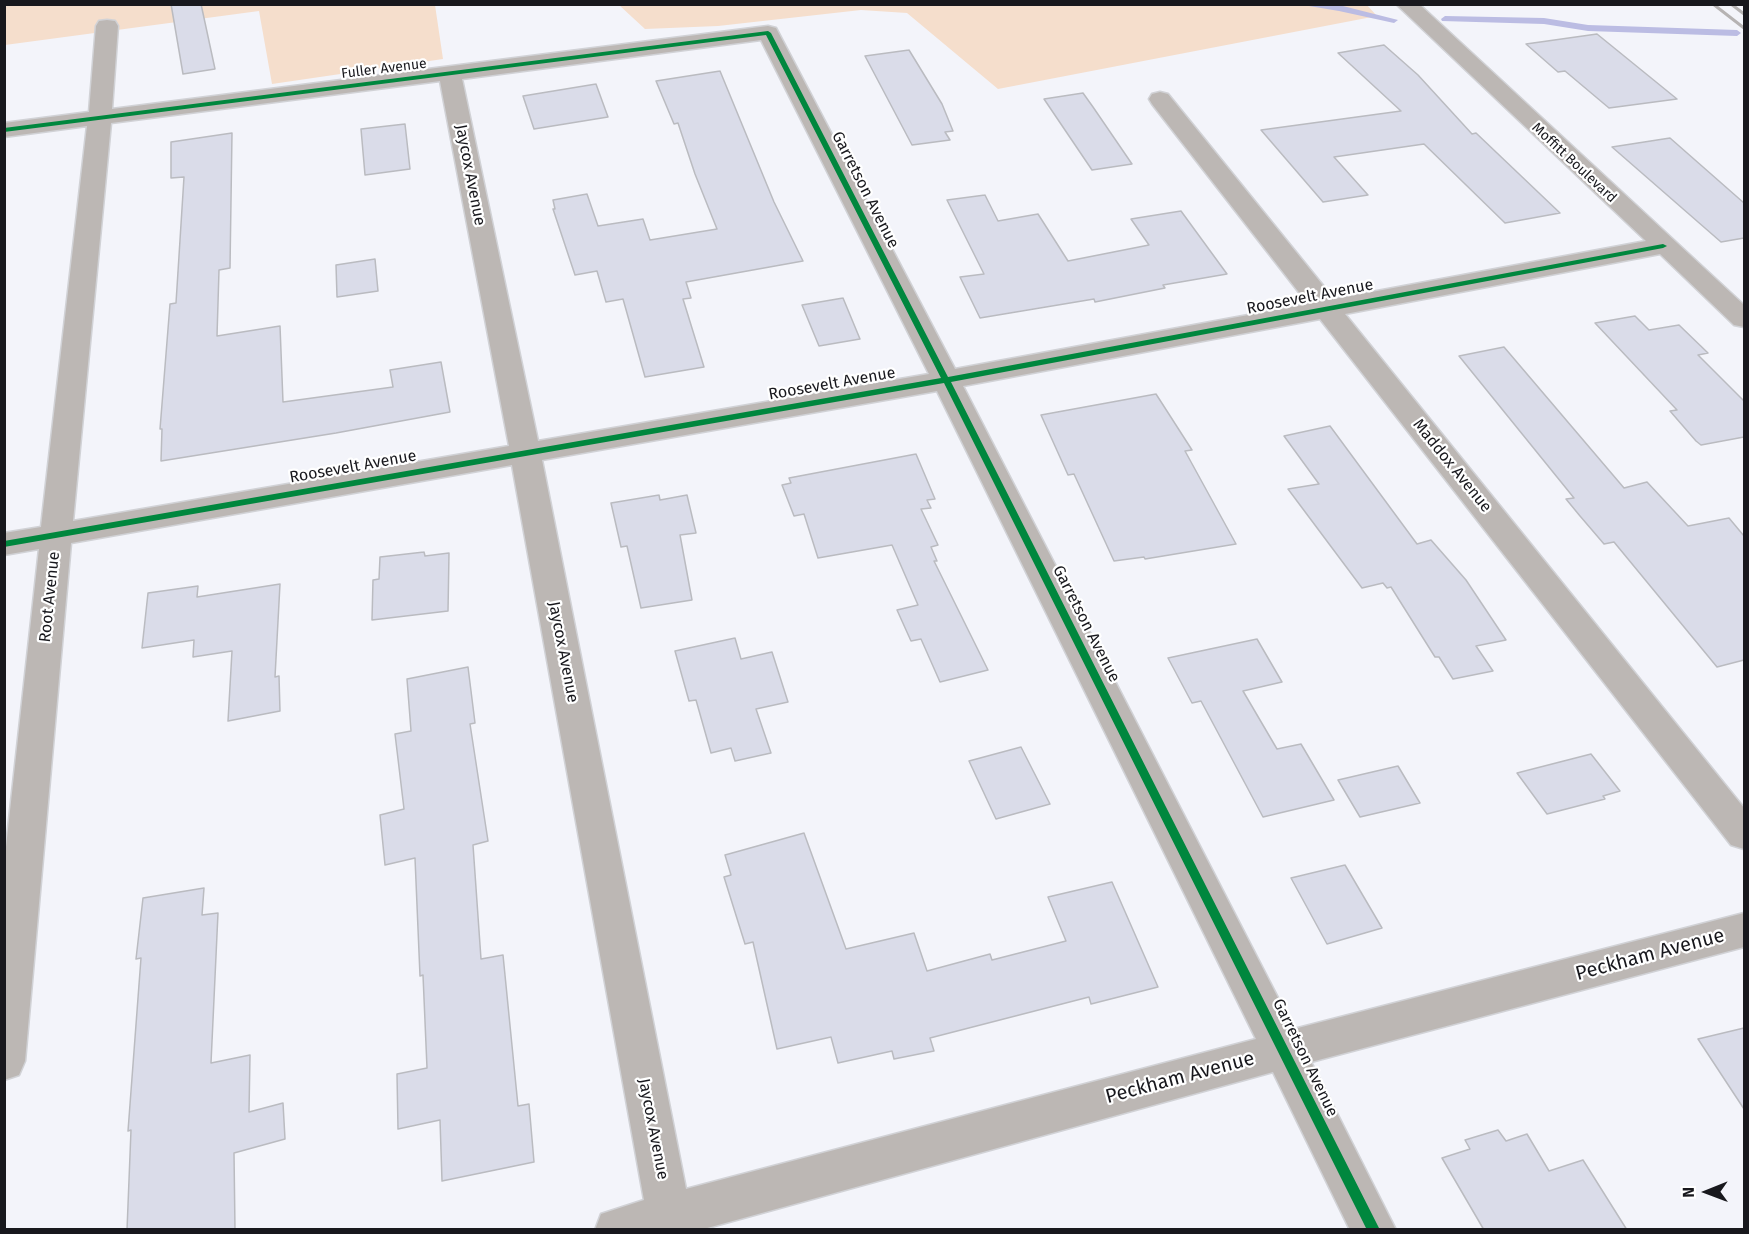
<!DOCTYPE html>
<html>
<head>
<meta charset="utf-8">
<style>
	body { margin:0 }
	#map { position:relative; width:1749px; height:1234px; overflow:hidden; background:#f3f4fa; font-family:"Fira Sans",sans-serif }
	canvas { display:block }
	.frame { position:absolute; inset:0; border:6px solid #18181d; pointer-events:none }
	.north { position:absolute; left:1677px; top:1162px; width:60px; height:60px; -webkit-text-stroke:4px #fff; paint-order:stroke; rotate:269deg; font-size:16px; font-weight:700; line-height:24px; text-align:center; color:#18181d }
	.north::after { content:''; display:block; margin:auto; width:21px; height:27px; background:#18181d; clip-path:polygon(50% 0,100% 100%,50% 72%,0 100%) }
</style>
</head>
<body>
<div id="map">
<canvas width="1749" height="1234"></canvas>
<div class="frame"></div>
<div class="north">N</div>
</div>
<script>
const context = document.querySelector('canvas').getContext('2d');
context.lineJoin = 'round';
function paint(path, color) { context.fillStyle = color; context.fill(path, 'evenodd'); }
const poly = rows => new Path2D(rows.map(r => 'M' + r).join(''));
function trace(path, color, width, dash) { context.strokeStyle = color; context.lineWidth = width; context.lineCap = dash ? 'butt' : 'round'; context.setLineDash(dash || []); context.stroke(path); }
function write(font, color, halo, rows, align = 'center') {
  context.font = font + ' "Fira Sans",sans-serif'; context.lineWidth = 4.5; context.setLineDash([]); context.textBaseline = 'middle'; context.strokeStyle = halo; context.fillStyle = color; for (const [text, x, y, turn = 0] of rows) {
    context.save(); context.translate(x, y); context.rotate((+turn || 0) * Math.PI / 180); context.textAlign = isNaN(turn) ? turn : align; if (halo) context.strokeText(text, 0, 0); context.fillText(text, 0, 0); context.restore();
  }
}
const green = poly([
	[1366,4,1377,16,998,89,907,13,861,10,718,26,645,29,619,5],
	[4,5,435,5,443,59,272,84,259,11,5,45]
]);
const stream = poly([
	[1297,4,1339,5,1398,20,1394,23,1339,11,1297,4],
	[1445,16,1544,18,1588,25,1737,30,1741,33,1737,36,1588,31,1544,24,1442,21,1441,19,1445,16]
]);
const building = poly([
	[171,4,201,4,215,69,183,74,171,4],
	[1597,34,1677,99,1609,108,1565,71,1558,72,1526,44,1597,34],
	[1384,45,1418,75,1472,134,1476,133,1560,213,1505,223,1424,144,1334,157,1368,195,1323,202,1261,130,1401,111,1338,53,1384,45],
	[909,50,942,104,953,131,945,132,950,140,912,145,865,56,909,50],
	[720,71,774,202,803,261,686,282,691,298,683,299,704,367,645,377,623,299,606,302,597,271,575,275,553,209,555,209,553,200,587,194,598,226,643,219,650,240,717,229,695,174,678,123,674,124,656,81,720,71],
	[596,84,608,117,534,129,523,96,596,84],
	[1083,93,1093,107,1132,164,1092,170,1044,99,1083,93],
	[405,124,410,169,365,175,361,129,405,124],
	[232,133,230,268,219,270,217,336,280,326,283,402,393,387,390,370,441,362,450,412,336,433,161,461,162,429,160,429,170,304,176,303,184,177,171,178,171,142,232,133],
	[1670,138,1744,203,1744,238,1721,242,1612,147,1670,138],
	[985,195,998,221,1038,214,1068,261,1149,245,1131,219,1181,211,1227,274,1163,285,1165,288,1095,302,1094,299,980,318,960,277,984,274,947,200,985,195],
	[375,259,378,291,337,297,336,265,375,259],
	[843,298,860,339,819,346,802,305,843,298],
	[1635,316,1649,330,1679,325,1708,353,1698,355,1744,401,1744,437,1701,445,1696,441,1670,411,1677,410,1595,323,1635,316],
	[1504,347,1624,488,1647,482,1688,526,1729,518,1744,536,1744,660,1717,667,1614,542,1604,544,1580,516,1566,499,1574,498,1459,356,1504,347],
	[1156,394,1192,450,1185,451,1236,544,1145,559,1144,557,1114,561,1074,474,1068,475,1041,415,1156,394],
	[1330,426,1417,544,1431,540,1466,580,1506,640,1476,646,1493,671,1453,679,1439,657,1435,657,1391,587,1387,588,1383,583,1362,588,1288,489,1319,484,1284,436,1330,426],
	[916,454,935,499,927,500,931,508,921,509,938,545,931,547,937,561,934,561,988,670,940,682,921,639,911,641,897,610,918,605,892,545,818,558,804,514,794,516,782,485,791,483,789,478,916,454],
	[659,495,660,500,687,495,696,533,680,535,692,600,641,608,627,546,621,547,611,503,659,495],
	[424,552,425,556,449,553,448,611,372,620,373,580,379,579,380,557,424,552],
	[280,584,275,677,279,676,280,711,228,721,232,651,193,657,194,640,142,648,148,593,198,586,197,597,280,584],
	[735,638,741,659,772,652,788,702,756,709,771,753,735,761,731,748,711,753,696,700,689,701,675,651,735,638],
	[1257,639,1282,682,1243,691,1277,749,1301,744,1334,800,1263,817,1201,701,1192,703,1168,658,1257,639],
	[468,667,475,723,470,724,488,841,473,845,481,959,503,955,518,1106,529,1104,534,1162,442,1181,440,1120,398,1129,397,1074,427,1068,423,975,420,976,415,858,385,865,380,815,404,809,395,734,411,731,407,679,468,667],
	[1021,747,1050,804,996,819,969,761,1021,747],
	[1591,754,1620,791,1603,796,1605,799,1547,814,1517,773,1591,754],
	[1398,766,1420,803,1360,817,1338,780,1398,766],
	[804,833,846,949,914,933,927,971,990,954,992,960,1066,941,1048,897,1112,882,1158,987,1091,1004,1089,997,930,1038,934,1051,894,1059,892,1051,838,1063,831,1037,777,1049,753,942,745,944,724,877,731,875,725,855,804,833],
	[1345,865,1382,928,1327,944,1291,878,1345,865],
	[204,888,202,915,218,913,211,1063,250,1055,249,1112,283,1103,285,1139,234,1153,235,1230,127,1230,131,1130,128,1131,141,958,136,959,143,898,204,888],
	[1744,1028,1744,1109,1698,1039,1744,1028],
	[1498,1130,1506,1141,1527,1134,1549,1171,1583,1160,1627,1230,1484,1230,1442,1158,1470,1149,1465,1140,1498,1130]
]);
const street = poly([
	[1396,4,1419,4,1744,305,1744,327,1734,325,1660,254,1345,314,1744,808,1744,849,1731,845,1320,319,963,386,1294,1029,1744,913,1744,947,1311,1062,1396,1230,1350,1230,1273,1072,700,1230,595,1230,601,1214,644,1200,512,465,71,543,25,1061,19,1075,4,1080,4,865,39,549,4,555,4,533,41,527,87,126,4,137,4,123,89,112,96,26,99,21,107,20,115,21,118,26,112,109,768,26,776,28,955,369,1308,304,1152,104,1149,99,1152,94,1160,92,1168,94,1334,299,1646,241,1396,4],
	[761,40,929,374,538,441,462,79,761,40],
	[440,81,509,446,73,521,111,123,440,81],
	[937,391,1256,1039,686,1189,542,460,937,391]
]);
const rail = poly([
	[1713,4,1744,28],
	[1731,4,1744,14]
]);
const cycleway = poly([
	[768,31,771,33,948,377,1663,244,1667,246,1663,248,951,382,1380,1230,1367,1230,944,383,4,547,4,541,941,378,766,35,4,132,4,128,768,31]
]);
const farStreetnames = [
	["Fuller Avenue",384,69,-7],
	["Moffitt Boulevard",1574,163,43]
];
const streetNames = [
	["Jaycox Avenue",470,175,79],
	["Garretson Avenue",865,190,63],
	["Roosevelt Avenue",1310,297,-11],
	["Roosevelt Avenue",832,384,-10],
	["Maddox Avenue",1452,466,51],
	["Roosevelt Avenue",353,467,-10],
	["Root Avenue",50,597,-84],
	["Garretson Avenue",1086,624,63],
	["Jaycox Avenue",563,652,79],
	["Garretson Avenue",1305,1058,64],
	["Jaycox Avenue",653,1129,79]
];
const nearStreetnames = [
	["Peckham Avenue",1650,955,-15],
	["Peckham Avenue",1180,1078,-15]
];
paint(green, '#f5decc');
paint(stream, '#bbbce3');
paint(building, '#dadce9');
trace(building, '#babbc0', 1.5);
trace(street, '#d1d2d6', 3);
paint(street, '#bcb7b4');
trace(rail, '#b6b3b3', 3);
paint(cycleway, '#00873e');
write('14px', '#18181d', '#fff', farStreetnames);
write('16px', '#18181d', '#fff', streetNames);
write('20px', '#18181d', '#fff', nearStreetnames);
</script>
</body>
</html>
